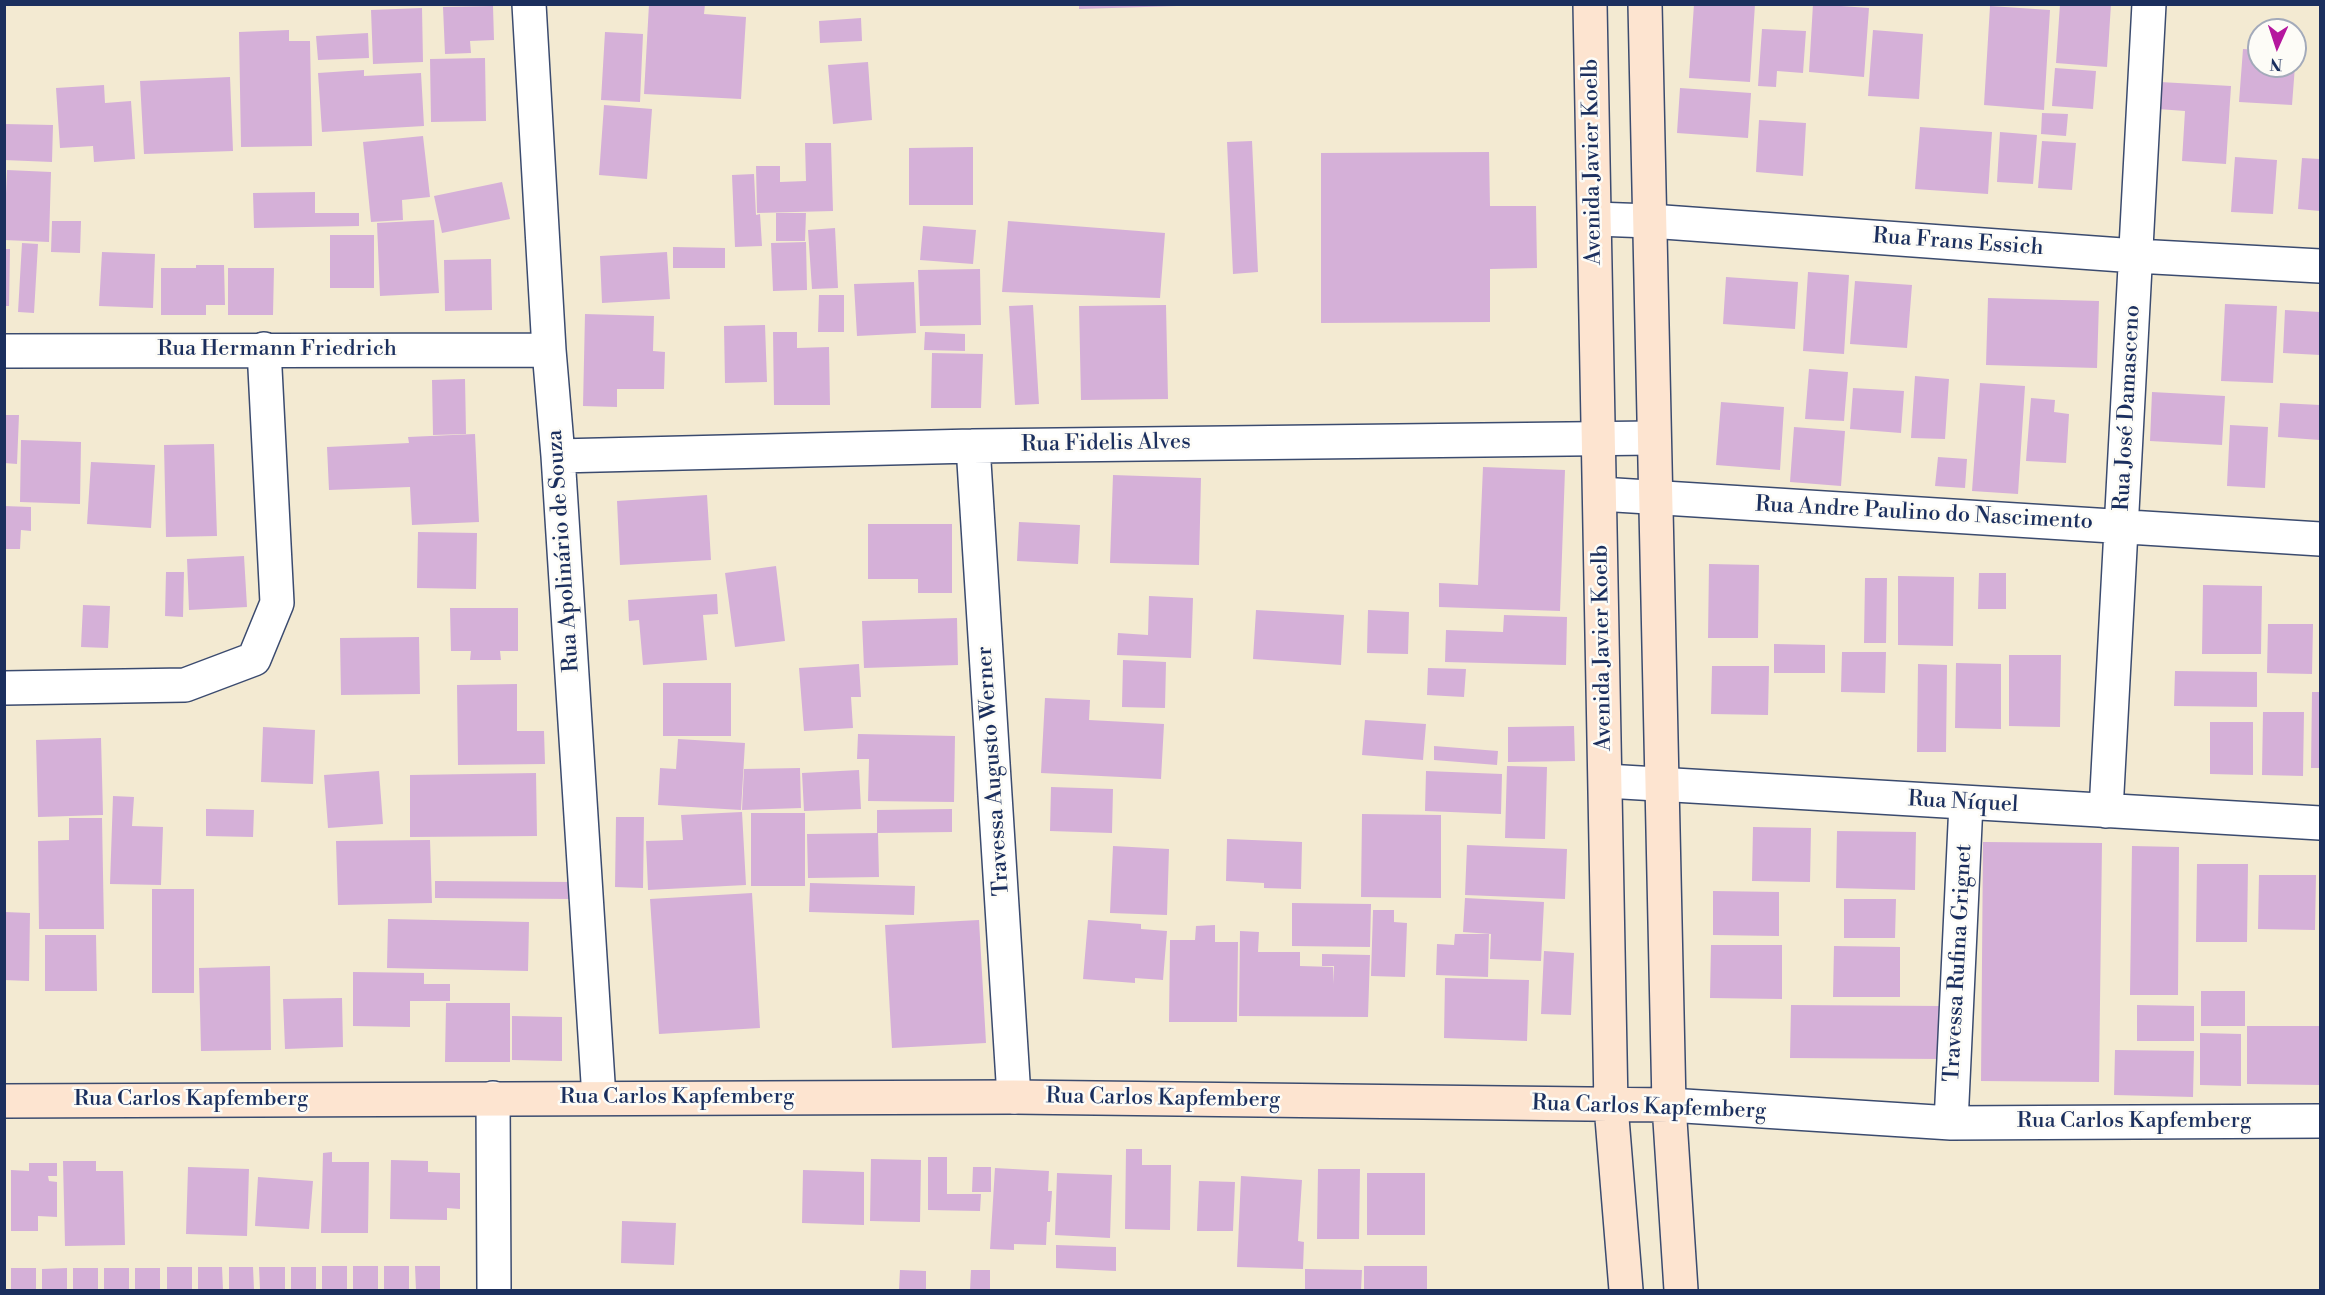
<!DOCTYPE html>
<html>
<head>
<meta charset="utf-8">
<style>
	body { margin:0 }
	#map { position:relative; width:2325px; height:1295px; overflow:hidden; background:#f3ead2; font-family:"Libre Bodoni",serif }
	canvas { display:block }
	.frame { position:absolute; inset:0; border:6px solid #1b2f5e; pointer-events:none }
	.north { position:absolute; left:2247px; top:18px; width:60px; height:60px; box-sizing:border-box; background:#fdfcf7; border:2px solid #a3aaba; border-radius:50%; rotate:183deg; font-size:16px; font-weight:700; line-height:24px; text-align:center; color:#1b2f5e }
	.north::after { content:''; display:block; margin:auto; width:21px; height:27px; background:#b5179e; clip-path:polygon(50% 0,100% 100%,50% 72%,0 100%) }
</style>
</head>
<body>
<div id="map">
<canvas width="2325" height="1295"></canvas>
<div class="frame"></div>
<div class="north">N</div>
</div>
<script>
const context = document.querySelector('canvas').getContext('2d');
context.lineJoin = 'round';
function paint(path, color) { context.fillStyle = color; context.fill(path, 'evenodd'); }
const poly = rows => new Path2D(rows.map(r => 'M' + r).join(''));
function trace(path, color, width, dash) { context.strokeStyle = color; context.lineWidth = width; context.lineCap = dash ? 'butt' : 'round'; context.setLineDash(dash || []); context.stroke(path); }
function write(font, color, halo, rows, align = 'center') {
  context.font = font + ' "Libre Bodoni",serif'; context.lineWidth = 5; context.setLineDash([]); context.textBaseline = 'middle'; context.strokeStyle = halo; context.fillStyle = color; for (const [text, x, y, turn = 0] of rows) {
    context.save(); context.translate(x, y); context.rotate((+turn || 0) * Math.PI / 180); context.textAlign = isNaN(turn) ? turn : align; if (halo) context.strokeText(text, 0, 0); context.fillText(text, 0, 0); context.restore();
  }
}
const building = poly([
	[649,4,705,4,704,14,746,17,741,99,644,94],
	[1079,4,1177,4,1177,6,1079,9],
	[1694,4,1755,4,1750,82,1689,78],
	[1813,4,1869,8,1864,77,1809,72],
	[2060,4,2111,4,2107,67,2056,63],
	[493,6,494,40,470,41,471,53,445,54,443,7],
	[1990,6,2050,10,2044,110,1984,105],
	[422,8,423,62,373,64,371,10],
	[861,18,862,41,820,43,819,21],
	[1762,29,1806,31,1803,73,1777,71,1776,87,1758,86],
	[289,30,289,41,310,41,312,146,241,147,239,32],
	[1873,30,1923,34,1919,99,1868,96],
	[605,32,643,34,640,102,601,100],
	[368,33,369,58,318,60,316,36],
	[2243,49,2259,50,2259,66,2295,66,2292,105,2239,102],
	[485,58,486,121,431,122,430,59],
	[868,62,872,120,833,124,828,65],
	[2055,68,2096,71,2093,109,2052,106],
	[364,70,364,76,421,73,424,126,322,132,318,73],
	[230,77,233,151,144,154,140,81],
	[2160,82,2231,86,2226,164,2182,161,2185,111,2158,109],
	[104,85,105,103,131,101,135,159,94,162,93,146,60,148,56,88],
	[1680,88,1751,93,1748,138,1677,133],
	[604,105,652,109,647,179,599,175],
	[2042,113,2068,114,2066,136,2041,134],
	[1759,120,1806,123,1803,176,1756,172],
	[4,124,53,125,52,162,4,160],
	[1920,127,1992,132,1988,194,1915,189],
	[2000,132,2037,135,2033,184,1997,182],
	[423,136,430,197,402,200,403,220,371,222,363,142],
	[1252,141,1258,272,1233,274,1227,142],
	[2042,141,2076,143,2072,190,2038,188],
	[805,143,831,143,833,211,757,213,756,166,780,166,780,182,806,181],
	[973,147,973,205,909,205,909,148],
	[1489,152,1490,206,1536,206,1537,268,1490,269,1490,322,1321,323,1321,153],
	[2235,157,2277,160,2273,214,2231,212],
	[2302,158,2320,159,2320,211,2298,209],
	[7,170,51,172,49,242,4,240],
	[754,174,756,215,760,214,762,246,735,247,732,175],
	[502,182,510,219,442,233,434,196],
	[315,192,315,213,359,213,359,226,254,228,253,193],
	[776,213,806,213,805,241,776,241],
	[434,220,439,293,380,296,377,223],
	[52,221,81,221,80,253,51,252],
	[1008,221,1165,233,1160,298,1002,292],
	[923,226,976,230,973,264,920,260],
	[835,228,838,288,812,289,808,230],
	[330,235,374,235,374,288,330,288],
	[806,242,807,290,773,291,771,243],
	[22,243,38,244,34,313,18,312],
	[673,247,725,248,725,268,673,268],
	[4,249,10,249,9,306,4,306],
	[102,252,155,254,153,308,99,306],
	[667,252,670,299,602,303,600,256],
	[491,259,492,310,445,311,444,260],
	[196,265,224,265,225,305,206,305,206,315,161,315,161,268,196,268],
	[228,268,274,268,273,315,228,315],
	[980,269,981,325,920,326,918,270],
	[1808,272,1849,275,1844,354,1803,351],
	[1726,277,1798,282,1795,329,1723,324],
	[1855,281,1912,285,1907,348,1850,344],
	[914,282,916,333,857,336,854,284],
	[819,295,844,295,844,332,818,332],
	[1988,298,2099,301,2097,368,1986,365],
	[2225,304,2277,306,2273,383,2221,381],
	[1033,305,1039,404,1015,405,1009,306],
	[1166,305,1168,399,1081,400,1079,306],
	[2285,310,2320,312,2320,355,2283,353],
	[585,314,654,316,653,351,665,352,664,389,617,389,617,407,583,406],
	[765,325,767,382,725,383,724,326],
	[773,332,797,332,797,348,829,347,830,405,774,405],
	[925,332,965,334,965,351,924,350],
	[932,353,983,354,981,408,931,408],
	[1809,369,1848,372,1844,421,1805,419],
	[1915,376,1949,379,1945,439,1911,438],
	[465,379,466,434,433,435,432,380],
	[1980,383,2025,386,2018,494,1972,491],
	[1853,388,1904,391,1901,433,1850,429],
	[2152,392,2225,396,2222,445,2150,441],
	[2031,398,2055,400,2054,412,2069,414,2066,463,2026,461],
	[1721,402,1784,407,1780,470,1716,465],
	[2280,403,2320,405,2320,440,2278,437],
	[4,415,19,415,17,464,4,463],
	[2230,425,2268,427,2265,488,2227,486],
	[1794,427,1845,431,1841,486,1790,482],
	[475,434,479,522,412,525,410,487,329,490,327,447,409,443,408,437],
	[21,440,81,442,80,504,20,502],
	[214,444,217,536,166,537,164,445],
	[1938,457,1967,459,1965,488,1935,486],
	[91,462,155,465,151,528,87,524],
	[1483,467,1565,470,1560,611,1439,607,1439,583,1478,585],
	[1113,475,1201,478,1199,565,1110,563],
	[707,495,711,560,620,565,617,501],
	[4,506,31,507,31,531,21,530,20,549,4,549],
	[1019,522,1080,525,1078,564,1017,561],
	[868,524,952,524,952,593,918,593,918,579,868,579],
	[418,532,477,533,476,589,417,588],
	[244,556,247,607,189,610,187,559],
	[1709,564,1759,565,1758,638,1708,638],
	[776,566,785,641,735,647,725,573],
	[166,572,184,572,183,617,165,616],
	[1979,573,2006,573,2006,609,1978,609],
	[1898,576,1954,577,1953,646,1898,645],
	[1865,578,1887,578,1886,643,1864,643],
	[2203,585,2262,586,2261,654,2202,654],
	[717,594,718,614,703,615,707,660,643,665,639,620,629,621,628,600],
	[1149,596,1193,598,1191,658,1117,655,1118,633,1148,635],
	[83,605,110,606,108,648,81,647],
	[450,608,518,608,518,651,500,651,501,660,470,660,471,651,451,651],
	[1256,610,1344,615,1341,665,1253,659],
	[1368,610,1409,612,1408,654,1367,653],
	[1504,615,1567,617,1566,665,1445,662,1446,630,1503,632],
	[957,618,958,665,864,668,862,621],
	[2268,624,2313,624,2312,674,2267,673],
	[419,637,420,694,341,695,340,638],
	[1774,644,1825,645,1825,673,1774,673],
	[1842,652,1886,652,1885,693,1841,692],
	[2009,655,2061,655,2060,727,2009,726],
	[1123,660,1166,662,1165,708,1122,707],
	[1956,663,2001,664,2001,729,1955,728],
	[859,664,861,697,851,697,853,728,804,731,799,668],
	[1918,664,1947,665,1946,752,1917,752],
	[1712,666,1769,666,1768,715,1711,714],
	[1428,668,1466,669,1464,697,1427,695],
	[2175,671,2257,672,2257,707,2174,706],
	[663,683,731,683,731,736,663,736],
	[517,684,517,731,544,731,545,764,458,765,457,685],
	[2312,692,2320,692,2320,768,2311,768],
	[1045,698,1090,700,1089,720,1164,724,1161,779,1041,773],
	[2263,712,2304,712,2303,776,2262,775],
	[1365,720,1426,724,1423,760,1362,755],
	[2210,722,2253,722,2253,775,2210,774],
	[1574,726,1575,761,1508,762,1508,727],
	[263,727,315,730,313,784,261,782],
	[858,734,955,736,954,802,868,801,869,759,857,759],
	[101,738,103,815,38,817,36,740],
	[678,739,745,743,741,810,658,805,660,768,676,769],
	[1434,746,1498,751,1497,765,1434,760],
	[1507,766,1547,767,1545,839,1505,838],
	[800,768,801,808,742,810,744,769],
	[859,770,861,809,804,811,802,773],
	[379,771,383,824,328,828,324,775],
	[1426,771,1502,774,1501,814,1425,811],
	[536,773,537,836,410,837,410,775],
	[1051,787,1113,789,1112,833,1050,831],
	[113,796,134,797,132,826,163,827,161,885,110,884],
	[206,809,254,810,253,837,206,836],
	[952,809,952,832,877,833,877,810],
	[742,812,746,885,648,890,646,841,683,840,681,815],
	[751,813,805,813,805,886,751,886],
	[1362,814,1441,815,1441,898,1361,897],
	[616,817,644,817,643,888,615,887],
	[69,818,102,818,104,929,39,929,38,841,69,840],
	[1753,827,1811,828,1810,882,1752,881],
	[1837,831,1916,832,1915,890,1836,888],
	[878,833,879,877,808,878,807,834],
	[1227,839,1302,842,1301,889,1264,888,1264,883,1226,881],
	[430,840,432,903,338,905,336,841],
	[1983,842,2102,843,2099,1082,1981,1081],
	[1467,845,1567,849,1565,899,1465,895],
	[1113,846,1169,849,1167,915,1110,913],
	[2132,846,2179,847,2178,995,2130,995],
	[2197,864,2248,864,2247,942,2196,942],
	[2259,875,2316,875,2315,930,2258,929],
	[435,881,573,882,574,899,435,898],
	[810,883,915,886,914,915,809,912],
	[152,889,194,889,194,993,152,993],
	[1713,891,1779,892,1779,936,1713,935],
	[752,893,760,1028,659,1034,650,899],
	[1465,898,1544,902,1541,961,1490,959,1491,934,1463,932],
	[1844,899,1896,899,1895,938,1844,938],
	[1292,903,1371,904,1370,947,1292,946],
	[1373,910,1394,910,1394,922,1407,923,1405,977,1371,976],
	[4,912,30,913,29,981,4,980],
	[388,919,529,922,528,971,387,968],
	[979,920,986,1043,892,1048,885,925],
	[1088,920,1141,924,1141,929,1167,931,1163,980,1135,978,1135,983,1083,979],
	[1215,925,1215,942,1238,942,1237,1022,1169,1022,1170,940,1195,940,1196,926],
	[1240,931,1259,932,1258,952,1300,952,1300,966,1333,967,1333,984,1334,966,1322,966,1322,954,1370,955,1368,1017,1239,1016],
	[1455,934,1489,934,1488,977,1436,975,1437,944,1454,945],
	[45,935,96,935,97,991,45,991],
	[1711,945,1782,945,1782,999,1710,998],
	[1834,946,1900,947,1900,997,1833,997],
	[1544,951,1574,953,1571,1015,1541,1014],
	[270,966,271,1050,201,1051,199,968],
	[353,972,424,973,424,984,450,984,450,1001,410,1001,410,1027,353,1026],
	[1445,978,1529,980,1527,1041,1444,1038],
	[2201,991,2245,991,2245,1026,2201,1026],
	[342,998,343,1047,285,1049,283,999],
	[446,1003,510,1003,510,1062,445,1062],
	[1791,1005,1939,1006,1939,1059,1790,1058],
	[2137,1005,2194,1006,2194,1041,2137,1041],
	[512,1016,562,1017,562,1061,512,1060],
	[2247,1026,2320,1026,2320,1085,2247,1084],
	[2200,1033,2241,1034,2241,1086,2200,1085],
	[2115,1050,2194,1051,2193,1097,2114,1095],
	[1126,1149,1142,1149,1142,1165,1171,1165,1170,1230,1125,1229],
	[332,1152,332,1162,369,1162,368,1233,321,1233,323,1153],
	[928,1157,947,1157,947,1194,981,1194,980,1211,928,1210],
	[871,1159,921,1160,920,1222,870,1221],
	[391,1160,428,1161,428,1172,460,1173,460,1209,447,1208,447,1220,390,1219],
	[63,1161,96,1161,96,1171,123,1171,125,1245,65,1246],
	[29,1163,57,1163,57,1176,48,1176,49,1181,57,1182,57,1217,38,1216,38,1231,11,1231,11,1170,29,1171],
	[188,1167,249,1169,247,1236,186,1234],
	[973,1167,991,1167,991,1192,972,1192],
	[995,1168,1049,1171,1048,1191,1052,1191,1050,1222,1047,1222,1046,1245,1014,1244,1014,1250,990,1249],
	[1318,1169,1360,1169,1359,1239,1317,1239],
	[803,1170,864,1172,864,1225,802,1223],
	[1057,1173,1112,1175,1110,1238,1055,1235],
	[1367,1173,1425,1173,1425,1235,1367,1235],
	[1241,1176,1302,1180,1298,1241,1304,1242,1303,1269,1237,1267],
	[258,1177,313,1181,309,1229,255,1226],
	[1199,1181,1235,1182,1233,1231,1197,1231],
	[622,1221,676,1223,674,1265,621,1263],
	[1056,1245,1116,1247,1116,1271,1056,1268],
	[322,1266,347,1266,347,1290,322,1290],
	[353,1266,378,1266,378,1290,353,1290],
	[384,1266,409,1266,409,1290,384,1290],
	[415,1266,440,1266,440,1290,416,1290],
	[1364,1266,1427,1266,1427,1290,1364,1290],
	[167,1267,192,1267,192,1290,167,1290],
	[198,1267,222,1267,223,1290,198,1290],
	[229,1267,253,1267,254,1290,229,1290],
	[259,1267,285,1267,285,1290,260,1290],
	[291,1267,316,1267,316,1290,291,1290],
	[11,1268,36,1268,36,1290,11,1290],
	[67,1268,67,1290,42,1290,42,1269],
	[73,1268,98,1268,98,1290,73,1290],
	[104,1268,129,1268,129,1290,104,1290],
	[135,1268,160,1268,160,1290,135,1290],
	[1305,1269,1362,1270,1361,1290,1305,1290],
	[900,1270,926,1271,926,1290,899,1290],
	[971,1270,990,1270,990,1290,970,1290]
]);
const street = poly([
	[529,4,549,350,558,456,599,1098],
	[1595,219,1650,221,2136,256,2320,266],
	[4,351,549,350],
	[973,446,1014,1097],
	[558,456,973,446,1653,438],
	[1600,494,2320,539],
	[4,688,185,685,254,659,277,603,264,349],
	[1606,781,2320,823],
	[2106,811,2149,4],
	[493,1098,494,1290],
	[1669,1105,1951,1123,2320,1121],
	[1951,1123,1966,803]
]);
const secondary = poly([
	[1590,4,1611,1106,1626,1290],
	[1645,4,1669,1105,1681,1290],
	[4,1101,1014,1097,1669,1105]
]);
const streetNames = [
	["Avenida Javier Koelb",1593,162,-91],
	["Rua Frans Essich",1958,243,4],
	["Rua Hermann Friedrich",277,350],
	["Rua José Damasceno",2128,408,-87],
	["Rua Fidelis Alves",1106,444,-1],
	["Rua Andre Paulino do Nascimento",1924,514,3],
	["Rua Apolinário de Souza",564,551,-94],
	["Avenida Javier Koelb",1603,648,-91],
	["Travessa Augusto Werner",994,771,-94],
	["Rua Níquel",1963,803,3],
	["Travessa Rufina Grignet",1959,963,-87],
	["Rua Carlos Kapfemberg",677,1098],
	["Rua Carlos Kapfemberg",1163,1099,1],
	["Rua Carlos Kapfemberg",191,1100],
	["Rua Carlos Kapfemberg",1649,1108,2],
	["Rua Carlos Kapfemberg",2134,1122]
];
paint(building, '#d5b0d8');
trace(street, '#3b4b6f', 36);
trace(secondary, '#3b4b6f', 36);
trace(street, '#fff', 33);
trace(secondary, '#fde4d0', 33);
write('22px', '#1b2f5e', '#fdfcf7', streetNames);
</script>
</body>
</html>
